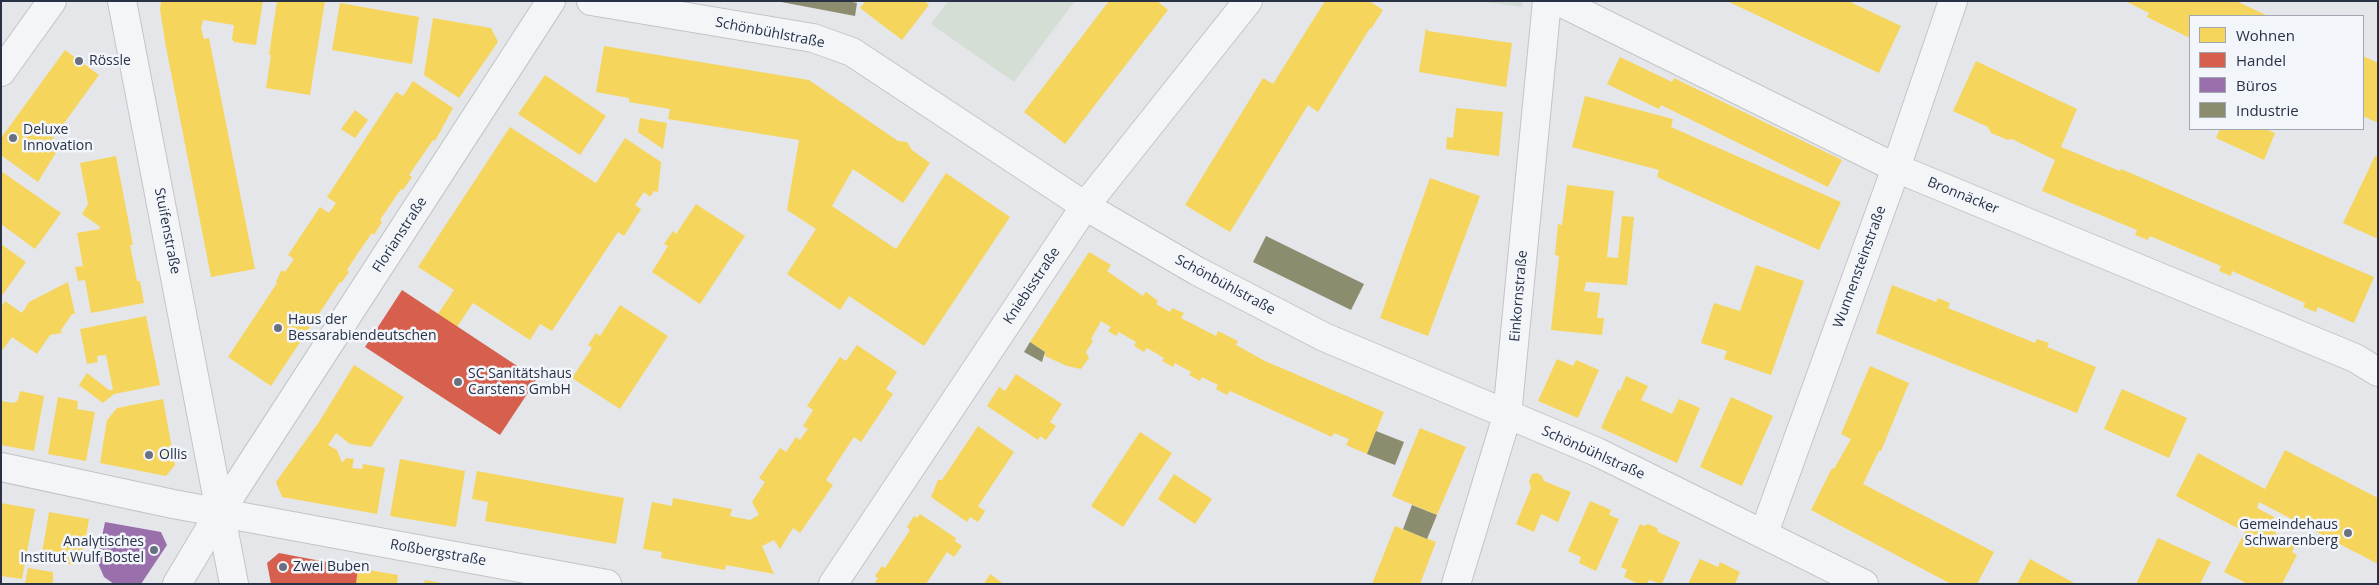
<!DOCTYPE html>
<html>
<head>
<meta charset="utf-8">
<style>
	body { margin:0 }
	#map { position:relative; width:2379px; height:585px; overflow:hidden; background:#e4e6ea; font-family:"Open Sans",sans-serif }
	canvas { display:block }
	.frame { position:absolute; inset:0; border:2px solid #283146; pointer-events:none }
	.legend { position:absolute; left:2189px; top:15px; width:175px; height:115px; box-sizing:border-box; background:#f2f5f9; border:1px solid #a1a7b1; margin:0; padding:6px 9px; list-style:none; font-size:15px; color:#283146 }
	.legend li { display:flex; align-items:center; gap:10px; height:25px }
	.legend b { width:25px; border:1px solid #a1a7b1 }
</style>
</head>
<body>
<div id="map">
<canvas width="2379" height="585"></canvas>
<div class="frame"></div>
<ul class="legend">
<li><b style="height:14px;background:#f6d55c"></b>Wohnen</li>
<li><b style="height:14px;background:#d6604d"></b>Handel</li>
<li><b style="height:14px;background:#9970ab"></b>Büros</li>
<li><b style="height:14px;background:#8c8c6e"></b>Industrie</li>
</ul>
</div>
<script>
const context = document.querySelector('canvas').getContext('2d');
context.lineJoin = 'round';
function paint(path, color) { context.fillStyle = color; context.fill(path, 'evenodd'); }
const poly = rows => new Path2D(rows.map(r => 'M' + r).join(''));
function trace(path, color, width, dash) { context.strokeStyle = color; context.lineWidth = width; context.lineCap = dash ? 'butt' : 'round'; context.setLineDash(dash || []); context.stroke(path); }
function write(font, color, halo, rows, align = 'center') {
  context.font = font + ' "Open Sans",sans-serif'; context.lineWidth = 5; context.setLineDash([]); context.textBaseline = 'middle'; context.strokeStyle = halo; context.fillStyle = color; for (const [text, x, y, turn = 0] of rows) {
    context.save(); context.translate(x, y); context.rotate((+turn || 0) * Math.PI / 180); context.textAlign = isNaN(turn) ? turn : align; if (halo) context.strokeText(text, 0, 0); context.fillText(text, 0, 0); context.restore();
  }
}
const green = poly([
	[948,1,1075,1,1014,82,931,24],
	[1478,1,1523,1,1522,7]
]);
const homes = poly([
	[161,1,263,1,256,45,234,42,232,39,234,25,203,20,201,28,204,39,209,38,255,269,211,277,166,47,160,10],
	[277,1,325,1,310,95,266,88,271,55,269,55],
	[866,1,924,1,929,5,902,40,860,8],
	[1109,1,1157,1,1168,10,1065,144,1024,112],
	[1325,1,1369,1,1383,10,1371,29,1370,28,1318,112,1308,105,1230,232,1185,205,1263,78,1273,84],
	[1727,1,1848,1,1901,26,1879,73],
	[2125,1,2236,1,2268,16,2190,16,2190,38,2147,17,2149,13],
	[340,3,419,17,412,64,332,50],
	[433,18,491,28,498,42,459,98,424,75],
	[1426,28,1428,31,1512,43,1506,87,1419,72],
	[604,46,809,80,898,141,907,142,912,150,930,163,903,203,853,169,832,206,896,249,946,173,1010,217,924,346,849,296,840,310,787,274,816,229,787,210,799,140,668,119,670,109,629,102,629,98,596,92],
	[65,50,99,75,49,144,57,151,38,182,1,155,1,138],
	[2363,56,2378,63,2378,123,2363,116],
	[1620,57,1672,82,1674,78,1842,160,1828,187,1661,105,1659,109,1607,84],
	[1976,61,2077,109,2061,147,2120,171,2121,169,2374,277,2354,323,2318,307,2316,312,2303,307,2305,303,2232,271,2231,276,2219,271,2221,266,2150,236,2148,240,2135,235,2137,230,2042,191,2055,160,2012,139,2008,140,1991,133,1988,127,1953,111],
	[545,75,606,116,580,155,518,114],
	[413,81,453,108,435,141,433,140,409,175,412,177,403,190,401,189,380,220,382,222,374,235,372,233,358,253,347,270,349,272,341,283,340,282,271,386,228,357,277,283,276,282,281,271,282,270,285,272,294,259,288,255,320,207,329,213,336,203,327,197,396,92,403,96],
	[1585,96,1673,119,1671,127,1841,202,1819,250,1657,177,1659,170,1572,147],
	[1456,108,1503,112,1499,156,1446,149,1447,137,1453,138],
	[355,110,368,120,355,138,341,129],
	[640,118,667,123,663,149,638,132],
	[510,127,596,183,625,138,661,162,658,192,654,191,650,197,644,192,635,205,641,209,624,236,618,232,552,331,540,324,530,340,473,303,457,327,438,314,454,290,418,267],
	[2220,129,2265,129,2275,133,2264,160,2216,138],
	[116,156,133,245,130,245,137,281,140,281,144,303,91,313,85,280,78,281,75,267,83,266,77,233,100,229,99,226,82,214,88,204,80,163],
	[2375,156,2378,157,2378,239,2343,223],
	[1,171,61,213,35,249,1,224],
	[1430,178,1480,196,1428,336,1380,318],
	[1567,185,1614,191,1607,257,1618,258,1622,216,1634,217,1627,285,1586,282,1584,291,1600,293,1597,318,1604,318,1602,335,1551,330,1559,256,1555,255,1558,224,1562,225],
	[696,204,745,236,700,304,652,272,668,246,664,244,673,231,676,234],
	[1,244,26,262,1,297],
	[1089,252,1111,265,1107,271,1143,296,1146,292,1158,301,1156,304,1170,312,1172,308,1184,313,1181,318,1216,336,1218,331,1238,341,1236,345,1265,361,1384,412,1367,454,1346,445,1349,439,1334,433,1332,437,1230,391,1227,395,1216,389,1218,385,1202,377,1200,381,1189,375,1191,372,1175,363,1173,367,1162,361,1164,358,1147,348,1144,352,1134,346,1136,342,1119,332,1116,336,1108,331,1111,327,1101,321,1091,339,1093,341,1086,352,1089,358,1081,369,1067,366,1045,356,1045,352,1030,342],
	[1756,265,1804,281,1771,375,1724,359,1727,351,1701,343,1714,303,1740,311],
	[68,282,75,314,72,314,61,330,62,333,50,335,37,354,12,337,1,352,1,307,5,301,22,313,29,302],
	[1892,285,1936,302,1938,298,1950,303,1948,308,2035,343,2037,339,2049,343,2047,347,2096,367,2077,413,1876,333],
	[620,305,668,336,620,409,572,378,592,348,588,345,596,333,600,336],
	[146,316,160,385,114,394,103,403,79,385,87,373,109,390,113,390,106,355,97,356,98,362,87,364,80,329],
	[857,345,897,372,886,389,893,394,861,442,854,437,840,458,826,480,833,485,800,533,793,528,780,549,774,540,762,546,774,574,726,565,725,570,661,558,662,552,643,549,652,502,672,506,673,498,732,509,730,516,750,520,759,515,752,502,765,482,759,478,780,448,786,452,796,437,800,440,804,434,808,429,803,426,813,410,807,406,840,357,846,361],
	[1557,359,1573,366,1576,360,1599,370,1578,418,1538,401],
	[354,365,404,397,371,447,350,444,336,433,328,445,337,450,342,463,346,458,354,459,352,468,362,469,363,464,385,468,377,514,282,497,276,482,319,422],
	[1870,366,1909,383,1881,451,1879,451,1863,484,1994,552,1977,584,1951,584,1811,510,1832,468,1834,469,1851,439,1841,434],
	[1016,374,1062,404,1050,422,1056,426,1046,440,1040,436,1038,440,987,406,999,387,1005,391],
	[1626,376,1648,386,1641,400,1672,414,1679,399,1700,408,1677,463,1601,428,1618,390,1620,391],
	[2122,389,2187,418,2169,458,2104,429],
	[20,391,44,396,34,451,1,445,1,401,14,403,18,400],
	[58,397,78,401,77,409,95,412,86,461,48,454],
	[1731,397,1773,416,1742,486,1700,467],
	[163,399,175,465,166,476,100,463,107,420,117,408],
	[978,426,1014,452,978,506,985,511,978,522,970,517,967,522,931,497,938,480,942,480],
	[1420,428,1466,447,1437,515,1392,496],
	[1140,432,1172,453,1123,527,1091,506],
	[2285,450,2378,498,2378,564,2259,502,2257,508,2274,517,2277,529,2275,533,2296,543,2292,552,2297,555,2282,584,2248,584,2224,572,2245,532,2176,496,2198,453,2265,489],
	[400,459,465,471,456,527,390,516],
	[477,471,624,498,616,544,485,521,488,502,472,499],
	[1537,473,1542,476,1544,481,1571,492,1558,522,1541,514,1534,532,1516,524,1531,488,1529,482,1532,474],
	[1174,474,1212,499,1195,524,1158,499],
	[1590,501,1611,510,1609,515,1619,519,1596,571,1579,563,1581,557,1568,551],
	[1,503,35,509,22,579,1,576],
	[49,512,89,519,83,555,76,554,74,565,41,559],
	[920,514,956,538,955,541,962,546,954,557,947,552,926,584,874,584,878,578,875,576,882,566,885,568,910,530,907,527,914,516,917,518],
	[1640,524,1644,526,1648,524,1657,528,1658,532,1680,542,1662,584,1649,580,1647,584,1639,584,1624,577,1627,570,1621,567],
	[1395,526,1436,542,1420,584,1372,584],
	[2158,538,2211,562,2200,584,2136,584],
	[1700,559,1718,567,1720,562,1740,572,1735,584,1688,584],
	[2030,559,2076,584,2017,584],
	[28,568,53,572,53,584,25,584],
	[358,568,398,575,397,584,356,584],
	[990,574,1004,584,984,584],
	[425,580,441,583,441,584,424,584]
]);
const shops = poly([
	[402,290,537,379,500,435,365,347],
	[279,553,358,568,356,584,271,584,267,563]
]);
const offices = poly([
	[105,522,161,532,167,545,141,584,114,584,104,577,97,561]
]);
const industry = poly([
	[776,1,848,1,857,3,855,16],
	[1266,236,1364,284,1351,310,1253,262],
	[1030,342,1045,352,1042,362,1024,352],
	[1376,431,1404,442,1395,465,1367,454],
	[1412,505,1437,515,1427,539,1403,529]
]);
const minor = poly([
	[122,1,234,584],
	[591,1,813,38,852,52,1085,206,1197,271,1324,337,1597,452,1864,584],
	[1558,1,1896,168,2355,358,2378,372],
	[1,467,173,504,607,584],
	[1764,533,1896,168,1953,1],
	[177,584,220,512,551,1],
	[833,584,1085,206,1248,1],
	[1456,584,1507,416,1547,1]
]);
const tertiary = poly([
	[1,72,52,1]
]);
const markers = [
	[79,61,5,"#6a707f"],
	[13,138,5,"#6a707f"],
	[278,328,5,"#6a707f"],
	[458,382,5,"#6a707f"],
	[149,455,5,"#6a707f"],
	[2348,533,5,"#6a707f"],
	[154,550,5,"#6a707f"],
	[283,567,5,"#6a707f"]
];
const streetNames = [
	["Schönbühlstraße",770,33,11],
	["Bronnäcker",1963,196,22],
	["Stuifenstraße",167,231,79],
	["Florianstraße",400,235,-57],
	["Wunnensteinstraße",1860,267,-70],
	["Schönbühlstraße",1225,285,28],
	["Kniebisstraße",1032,286,-56],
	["Einkornstraße",1519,296,-85],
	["Schönbühlstraße",1593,453,24],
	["Roßbergstraße",438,553,10]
];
const poiNames = [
	["Rössle",89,61],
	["Deluxe",23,130],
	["Innovation",23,146],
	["Haus der",288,320],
	["Bessarabiendeutschen",288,336],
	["SC Sanitätshaus",468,374],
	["Carstens GmbH",468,390],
	["Ollis",159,455],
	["Gemeindehaus",2338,525,"right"],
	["Schwarenberg",2338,541,"right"],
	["Analytisches",144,542,"right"],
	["Institut Wulf Bostel",144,558,"right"],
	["Zwei Buben",293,567]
];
paint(green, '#d4ded5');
paint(homes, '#f6d55c');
paint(shops, '#d6604d');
paint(offices, '#9970ab');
paint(industry, '#8c8c6e');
trace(minor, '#c2c4c8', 30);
trace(tertiary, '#c2c4c8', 30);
trace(minor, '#f4f5f7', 28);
trace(tertiary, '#f4f5f7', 28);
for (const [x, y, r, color] of markers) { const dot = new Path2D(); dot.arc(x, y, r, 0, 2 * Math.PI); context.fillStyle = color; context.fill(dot); trace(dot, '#f2f5f9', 2); }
write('14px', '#283146', '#f2f5f9', streetNames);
write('14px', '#283146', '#f2f5f9', poiNames, 'left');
</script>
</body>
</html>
